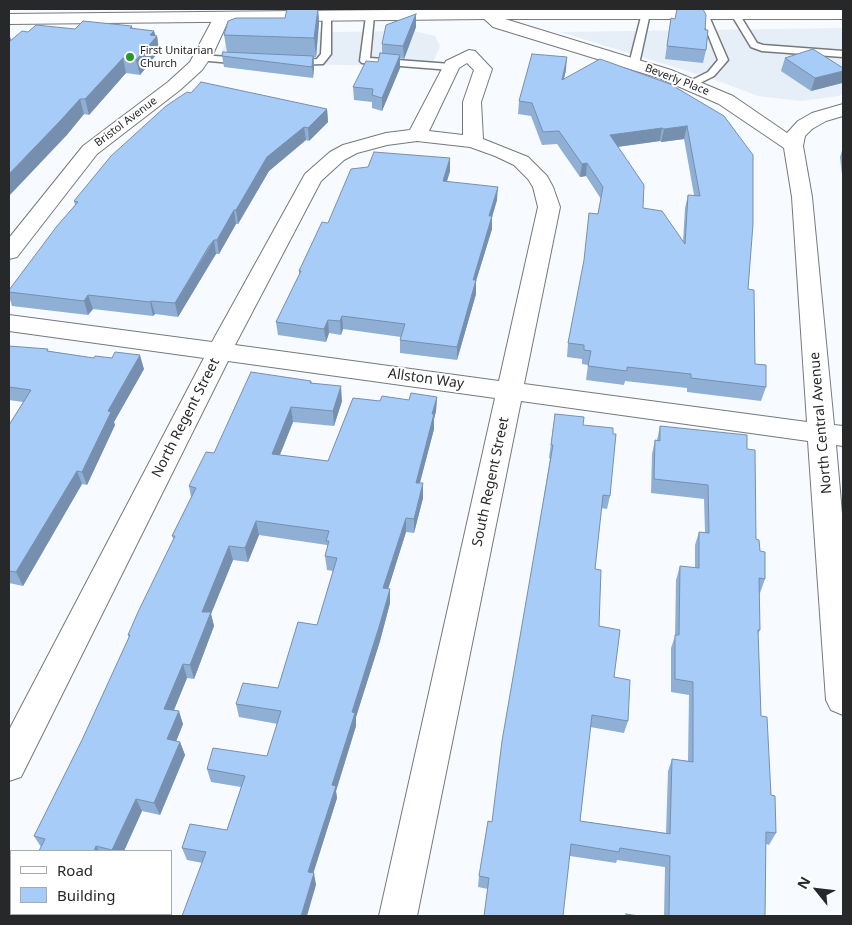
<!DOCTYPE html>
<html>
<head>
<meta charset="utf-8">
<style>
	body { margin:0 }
	#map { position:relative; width:852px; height:925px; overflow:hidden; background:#f7fbff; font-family:"Noto Sans",sans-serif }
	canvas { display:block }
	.frame { position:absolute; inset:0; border:10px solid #262829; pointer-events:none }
	.legend { position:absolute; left:10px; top:850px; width:162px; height:65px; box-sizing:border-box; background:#fff; border:1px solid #a8a9a9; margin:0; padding:6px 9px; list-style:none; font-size:15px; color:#262829 }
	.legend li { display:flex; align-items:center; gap:10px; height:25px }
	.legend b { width:25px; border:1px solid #a8a9a9 }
	.north { position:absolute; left:792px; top:865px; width:50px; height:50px; -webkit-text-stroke:4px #fff; paint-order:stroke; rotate:299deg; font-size:14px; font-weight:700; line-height:20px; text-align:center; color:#262829 }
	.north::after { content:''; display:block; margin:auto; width:18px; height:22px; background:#262829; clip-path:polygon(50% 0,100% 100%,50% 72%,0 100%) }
</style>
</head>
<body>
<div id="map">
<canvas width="852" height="925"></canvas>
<div class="frame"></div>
<ul class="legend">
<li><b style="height:6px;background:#fff"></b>Road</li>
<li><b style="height:14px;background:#a8ccf8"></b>Building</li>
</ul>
<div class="north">N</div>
</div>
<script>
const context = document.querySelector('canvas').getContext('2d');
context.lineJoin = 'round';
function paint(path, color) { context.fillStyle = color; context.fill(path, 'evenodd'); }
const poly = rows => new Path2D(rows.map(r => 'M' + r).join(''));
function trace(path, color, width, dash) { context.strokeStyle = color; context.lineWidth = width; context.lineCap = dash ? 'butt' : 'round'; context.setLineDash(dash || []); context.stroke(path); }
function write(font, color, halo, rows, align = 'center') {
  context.font = font + ' "Noto Sans",sans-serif'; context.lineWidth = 4; context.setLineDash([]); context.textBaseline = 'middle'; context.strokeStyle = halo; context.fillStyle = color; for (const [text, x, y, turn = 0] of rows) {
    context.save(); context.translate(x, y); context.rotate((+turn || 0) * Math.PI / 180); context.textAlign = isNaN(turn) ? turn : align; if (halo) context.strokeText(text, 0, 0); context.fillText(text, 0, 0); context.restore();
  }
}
const built = poly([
	[841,28,843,29,843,93,839,96,801,101,758,96,710,78,560,32],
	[414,31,435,36,440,46,431,67,216,62,229,38,245,33]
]);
const service = poly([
	[643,9,651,9,639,64,634,67,629,64,643,9],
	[704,11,708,14,728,60,714,76,690,88,685,85,686,83,708,72,718,60,700,14,704,11],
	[735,11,738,12,757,43,763,45,843,51,843,57,762,51,751,47,731,14,735,11],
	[327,13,331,16,331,54,323,64,292,65,292,61,317,59,321,54,323,16,327,13],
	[370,13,374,16,370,58,451,64,456,67,451,70,362,63,360,61,366,16,370,13],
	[201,55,242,58,247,61,242,64,198,60,196,58,201,55]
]);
const minor = poly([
	[487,9,493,11,505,19,671,70,733,96,787,133,798,121,812,113,843,104,843,116,826,121,812,129,805,136,803,146,812,197,834,425,843,426,843,446,836,445,843,525,843,715,831,710,826,700,808,441,521,401,417,916,379,916,495,398,228,361,21,777,9,781,9,730,204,358,9,331,9,315,212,342,305,174,330,152,343,145,386,133,410,130,446,61,469,50,475,51,492,69,481,102,483,139,528,157,547,176,553,187,560,207,524,384,807,422,792,197,784,148,719,104,659,78,493,27,479,14,481,11,487,9],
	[467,63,474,70,463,102,463,135,429,131,459,68,467,63],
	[417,141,470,147,495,156,514,165,528,179,533,187,538,207,499,381,235,345,321,181,344,160,357,153,387,145,417,141],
	[222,12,228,14,230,17,213,54,202,70,180,90,97,154,17,257,9,259,9,238,83,146,168,82,190,62,214,17,216,14,222,12]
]);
const tertiary = poly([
	[487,9,843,9,843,19,487,19,9,24,9,14,487,9]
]);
const wall = poly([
	[287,9,318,9,319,23,316,57,314,57,314,67,313,78,224,67,222,56,227,52,224,35,285,18],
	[416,14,416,27,404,59,400,58,400,68,382,111,372,108,372,102,354,100,353,87,378,62,382,54,382,44],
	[671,18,706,50,703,63,665,59],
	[132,26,133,29,154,31,155,36,157,36,159,51,140,75,126,73,89,115,84,114,66,136,11,40,28,32],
	[785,58,842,83,811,91,781,71],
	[566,70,564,79,724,116,748,289,755,364,766,387,761,401,687,392,687,388,625,381,624,385,586,380,588,365,582,364,582,359,567,357,568,343,601,199,586,176,580,177,557,144,542,145,531,116,518,114,519,101],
	[684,139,694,195,688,195,685,208,683,241,643,208,618,147,660,141,661,142],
	[191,93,327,109,328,122,309,141,306,140,269,171,238,224,236,224,219,254,216,254,212,260,178,317,155,314,153,316,93,309,88,315,12,306,9,296,9,290,75,205,74,201],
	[843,147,843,183,840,157],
	[450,158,450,171,447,181,497,200,492,217,492,229,476,281,476,294,457,360,400,353,400,340,401,337,343,329,341,335,329,333,326,342,278,335,276,322,299,275,299,271,328,223],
	[9,341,10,346,49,351,144,369,114,422,115,425,87,485,82,484,23,586,9,583,9,584,9,425,23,402,9,400],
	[311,381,312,383,342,401,334,426,293,422,280,455,328,461,380,401,409,400,437,397,436,411,434,419,434,429,420,483,423,483,423,498,414,533,406,532,388,589,390,589,390,603,380,641,356,717,356,726,336,791,337,798,313,873,316,885,187,860,182,848,227,830,241,787,211,782,207,769,267,756,278,724,239,717,236,704,278,688,317,625,333,571,327,570,325,556,327,549,327,545,259,535,248,562,233,560,211,614,214,626,194,679,187,678,174,710,183,724,176,741,180,742,185,755,160,815,142,811,124,851,39,851,41,847,34,836,82,740,129,638,128,635,174,540,172,536,191,497,189,486,214,453],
	[555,414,583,425,610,496,607,509,601,508,595,569,599,626,628,721,624,733,590,727,580,821,666,833,668,771,672,759,688,761,689,695,671,692,671,648,675,636,676,580,680,566,695,568,695,545,699,532,705,532,704,499,651,493,652,454,655,440,657,440,660,426,747,449,756,539,760,551,765,579,760,593,759,593,760,630,758,634,761,716,776,833,769,845,766,844,765,916,664,916,665,867,617,860,616,863,570,856,488,889,478,887,479,876,492,822,550,459,549,458]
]);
const shadedWall = poly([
	[318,9,319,23,316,57,314,38],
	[416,14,416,27,404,59,403,46],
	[154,31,156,37,157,36,159,51,140,75,136,60,150,35],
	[9,32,12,44,9,48],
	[400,55,400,68,382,111,382,98],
	[313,56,314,67,313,78,312,67],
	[567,57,566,70,560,93,562,80],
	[123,58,126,73,89,115,85,99],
	[843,71,843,79,842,83,811,91,815,78],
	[80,99,84,114,66,136,9,196,9,174],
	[327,109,328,122,309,141,308,128],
	[687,126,684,139,661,142,664,129],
	[304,127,306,140,269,171,238,224,236,210,267,157],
	[662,128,660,141,608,148,610,135],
	[450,158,450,171,443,194,443,181],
	[587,163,586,176,580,177,582,164],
	[498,187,497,200,492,217,492,229,476,281,476,294,457,360,457,347,489,216],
	[234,210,236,224,219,254,217,240],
	[214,240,216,254,178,317,175,303],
	[88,295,93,309,88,315,84,301],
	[151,301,155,314,153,316,150,302],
	[342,316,343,329,341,335,340,321],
	[328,320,329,333,326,342,324,329],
	[140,355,144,369,114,422,115,425,87,485,82,472,108,411],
	[341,386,342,401,334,426,333,411],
	[437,397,436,411,434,419,434,429,416,497,416,483,432,414],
	[291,407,293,422,274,469,272,454],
	[77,471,82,484,23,586,16,572],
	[423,483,423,498,414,533,414,519],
	[406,518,406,532,384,602,383,588],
	[256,521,259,535,248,562,245,548],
	[229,546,233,560,211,614,214,626,194,679,190,665,202,612],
	[390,589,390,603,380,641,356,717,356,726,336,791,337,798,310,884,308,872,332,785,352,712],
	[183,664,187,678,169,722,164,709],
	[179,711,183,724,172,752,167,739],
	[180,742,185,755,160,815,154,803],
	[136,799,142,811,124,851,113,851,112,850],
	[96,846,99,851,94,851],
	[314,873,316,885,307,916,301,916],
	[146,914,150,914,151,916,145,916]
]);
const building = poly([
	[287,9,318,9,314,38,224,35,228,21,236,18,285,18,287,9],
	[677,9,703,9,706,15,705,30,708,30,706,50,667,46,671,18,675,19,677,9],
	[416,14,403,46,382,44,386,25,416,14],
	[83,21,132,26,130,28,154,31,150,35,157,36,136,60,123,58,85,99,80,99,61,120,9,174,9,42,22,31,28,32,36,25,75,29,83,21],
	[813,49,843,68,843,71,815,78,785,58,813,49],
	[223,52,313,56,312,67,222,56,223,52],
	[380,53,400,55,382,98,372,95,373,89,353,87,366,61,378,62,380,53],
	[532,54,567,57,562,80,600,59,670,84,724,116,753,155,753,224,748,289,754,290,755,364,766,365,766,387,691,378,691,374,627,367,627,371,588,366,591,351,584,350,584,345,568,343,584,260,589,213,598,214,603,187,587,163,582,164,559,131,543,132,532,103,519,101,532,54],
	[687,126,700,196,688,195,685,244,662,211,643,208,644,185,610,135,662,128,664,129,687,126],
	[201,82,327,109,308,128,304,127,267,157,236,210,234,210,217,240,214,240,209,246,175,303,151,301,150,302,88,295,84,301,9,292,9,290,57,226,78,202,74,201,111,156,166,106,187,92,191,93,201,82],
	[374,152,450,158,443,181,498,187,489,216,492,216,473,280,476,280,457,347,400,340,405,324,342,316,340,321,328,320,324,329,276,322,301,271,299,271,322,222,328,223,351,169,368,167,374,152],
	[9,346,48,349,47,351,94,358,95,356,112,358,115,352,140,355,108,411,111,412,82,472,77,471,16,572,9,571,9,425,31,390,9,387,9,346],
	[251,372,311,381,310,383,341,386,333,411,291,407,272,454,328,461,353,398,380,401,382,396,409,400,411,393,437,397,432,414,434,414,416,483,423,483,414,519,406,518,383,588,390,589,379,627,352,712,355,713,332,785,336,786,308,872,314,873,301,916,182,916,206,852,182,848,190,824,227,830,245,776,207,769,213,748,267,756,281,711,236,704,243,683,278,688,298,622,317,625,337,558,325,556,329,541,326,541,329,531,256,521,245,548,229,546,202,612,211,612,190,665,183,664,164,709,179,711,167,739,180,742,154,803,136,799,112,850,96,846,94,851,39,851,45,839,34,836,82,740,130,635,128,635,138,612,175,536,172,536,196,488,189,486,206,452,214,453,251,372],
	[555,414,584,417,583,425,613,428,613,434,616,434,610,496,603,495,595,569,601,570,599,626,620,630,614,677,630,680,628,721,592,715,580,821,670,834,672,759,693,762,693,682,675,679,675,635,679,635,680,566,699,568,699,532,709,533,708,485,654,479,655,440,660,441,660,426,747,435,747,449,755,450,756,539,759,540,760,551,765,552,765,579,759,578,760,630,758,630,761,716,767,717,771,795,775,796,776,833,766,832,765,916,669,916,670,856,620,848,619,852,571,844,563,916,484,916,489,878,479,876,488,821,492,822,502,741,553,445,551,445,555,414],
	[9,905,11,905,11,914,146,914,145,916,9,916,9,905],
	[626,914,639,916,626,916,626,914]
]);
const markers = [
	[130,57,5,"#279827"]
];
const farPoinames = [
	["First Unitarian",140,51],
	["Church",140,64]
];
const farStreetnames = [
	["Beverly Place",677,80,21],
	["Bristol Avenue",126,122,-37]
];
const streetNames = [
	["Allston Way",426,379,8],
	["North Regent Street",186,418,-63],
	["North Central Avenue",821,423,-95],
	["South Regent Street",491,482,-78]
];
paint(built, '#e6eef8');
trace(service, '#76797c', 3);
trace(minor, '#76797c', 2);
trace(tertiary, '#76797c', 2);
paint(service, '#fff');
paint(minor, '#fff');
paint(tertiary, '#fff');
paint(wall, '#90afd5');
paint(shadedWall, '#768fae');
paint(building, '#a8ccf8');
trace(building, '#768fae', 1);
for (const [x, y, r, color] of markers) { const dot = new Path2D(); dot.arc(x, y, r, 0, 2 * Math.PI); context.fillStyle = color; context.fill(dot); trace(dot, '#fff', 2); }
write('11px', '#262829', '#fff', farPoinames, 'left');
write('11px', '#262829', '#fff', farStreetnames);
write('14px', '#262829', '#fff', streetNames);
</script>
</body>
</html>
